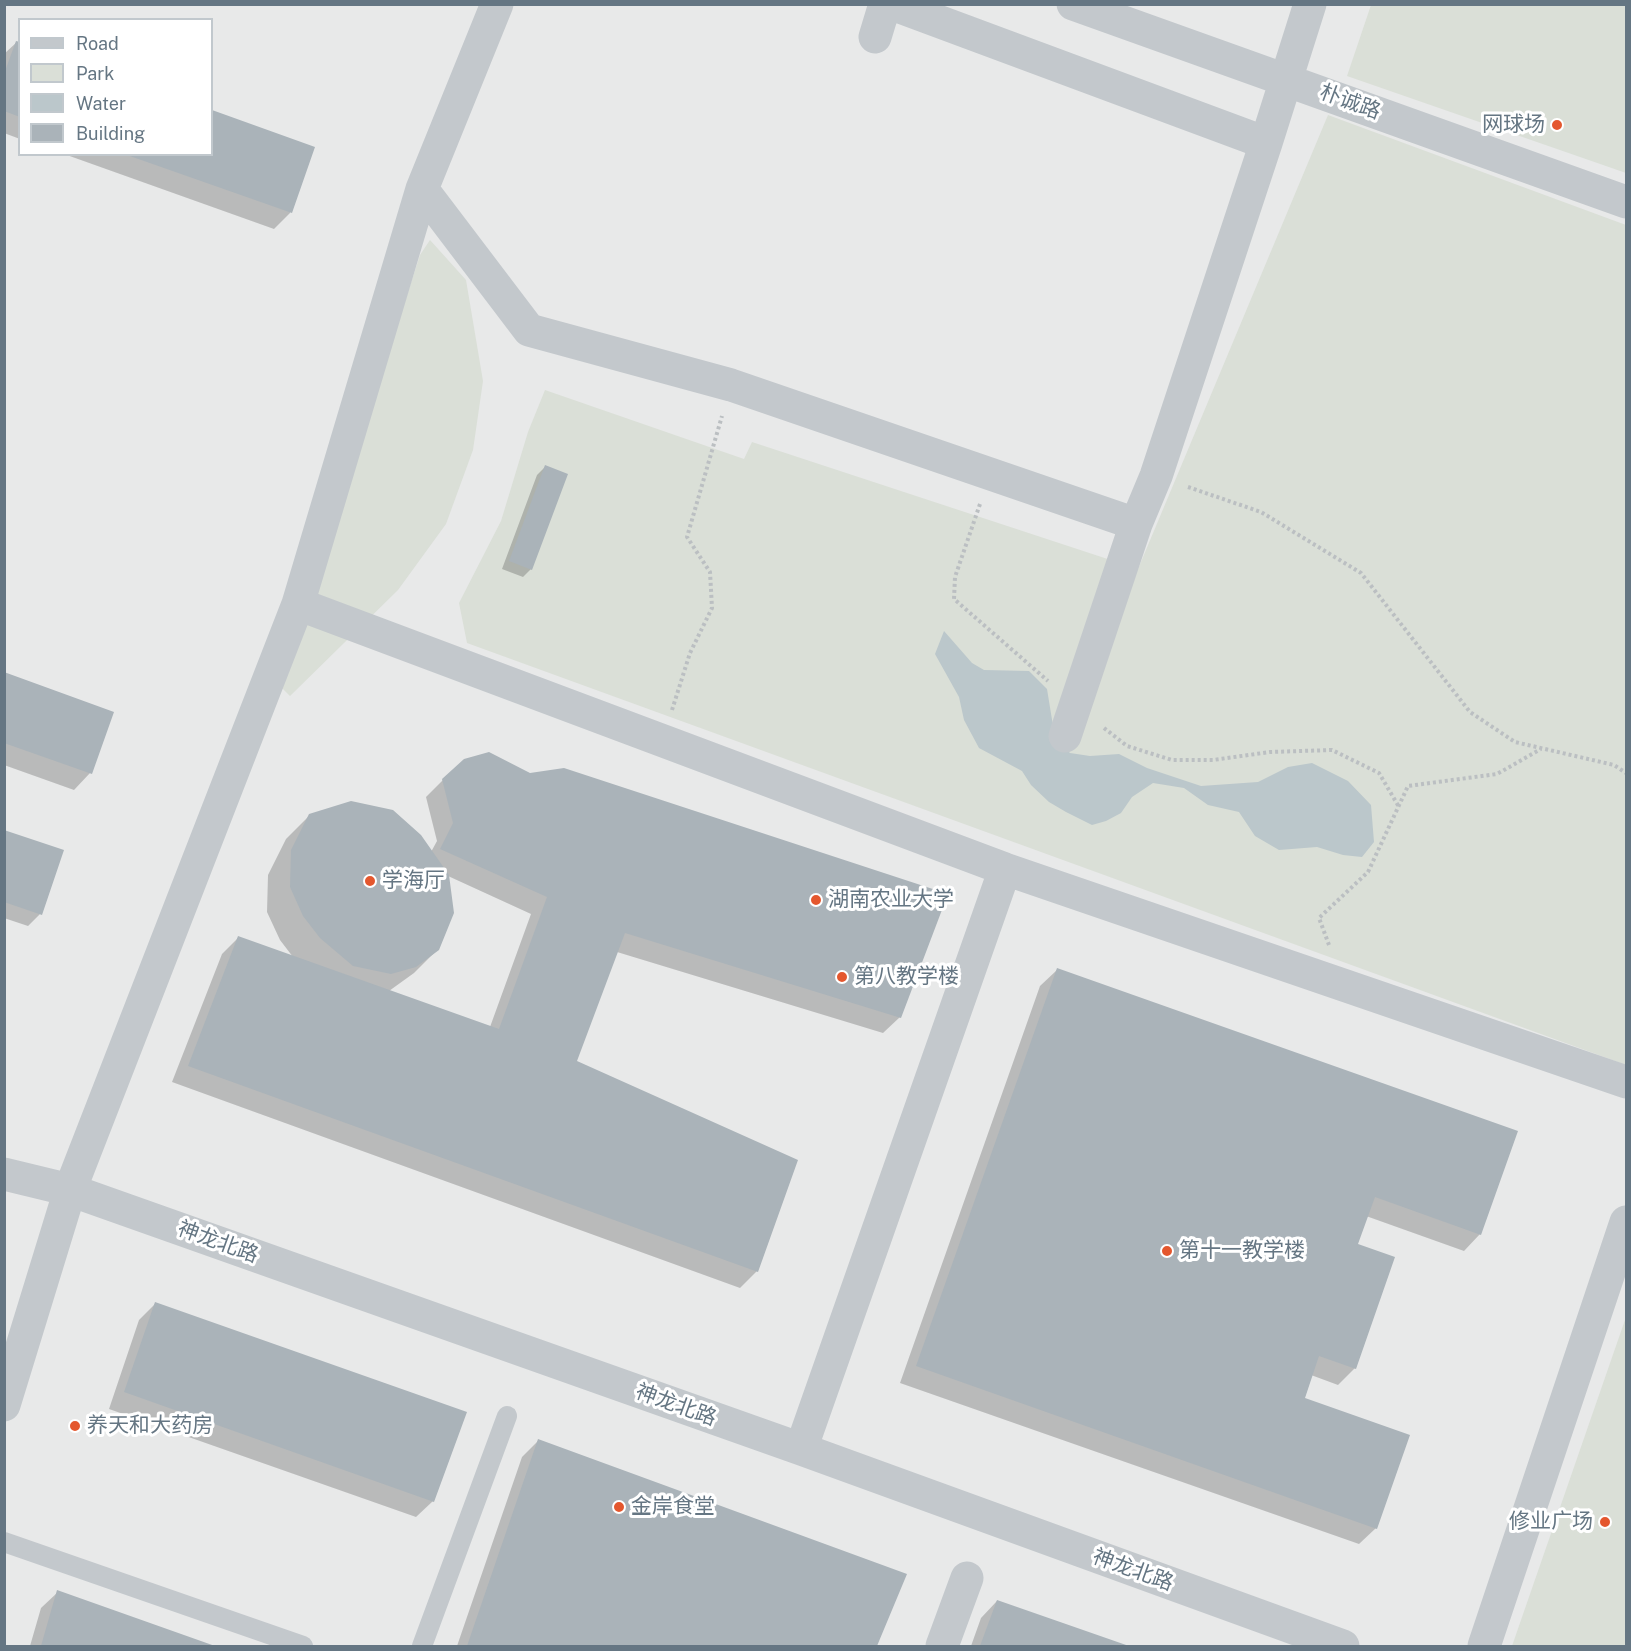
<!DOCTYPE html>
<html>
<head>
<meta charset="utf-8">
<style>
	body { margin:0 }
	#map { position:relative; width:1631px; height:1651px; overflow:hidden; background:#fafaf8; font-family:"Public Sans",sans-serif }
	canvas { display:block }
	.frame { position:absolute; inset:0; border:6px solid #657683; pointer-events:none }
	.legend { position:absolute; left:18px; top:18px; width:195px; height:138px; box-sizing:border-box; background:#fff; border:2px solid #c1c8cd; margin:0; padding:8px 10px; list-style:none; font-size:18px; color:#657683 }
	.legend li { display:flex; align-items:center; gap:12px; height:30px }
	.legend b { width:30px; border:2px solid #c1c8cd }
</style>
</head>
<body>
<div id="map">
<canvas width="1631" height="1651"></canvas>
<div class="frame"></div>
<ul class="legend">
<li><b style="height:8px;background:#c3c8cc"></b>Road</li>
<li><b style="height:16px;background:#dadfd7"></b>Park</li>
<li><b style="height:16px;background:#bbc7cb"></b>Water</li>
<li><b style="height:16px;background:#aab3b9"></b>Building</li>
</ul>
</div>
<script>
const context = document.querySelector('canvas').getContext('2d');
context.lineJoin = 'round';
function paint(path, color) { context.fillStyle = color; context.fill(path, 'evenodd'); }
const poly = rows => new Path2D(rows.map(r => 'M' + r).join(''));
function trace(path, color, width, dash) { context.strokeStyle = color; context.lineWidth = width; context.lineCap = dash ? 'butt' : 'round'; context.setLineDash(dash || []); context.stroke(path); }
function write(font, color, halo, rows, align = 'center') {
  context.font = font + ' "Public Sans","Noto Sans SC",sans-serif'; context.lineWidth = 6; context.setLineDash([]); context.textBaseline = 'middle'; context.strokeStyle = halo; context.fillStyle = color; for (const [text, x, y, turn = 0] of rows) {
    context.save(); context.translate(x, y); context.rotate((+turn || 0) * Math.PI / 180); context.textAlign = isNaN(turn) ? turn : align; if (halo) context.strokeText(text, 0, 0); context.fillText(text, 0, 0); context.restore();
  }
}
const built = poly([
	[5,5,1626,5,1626,1646,5,1646],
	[20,20,212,20,212,154,20,154]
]);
const green = poly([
	[1371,5,1626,5,1626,173,1347,76],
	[1328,115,1626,225,1626,1065,467,643,459,603,501,521,528,432,545,390,744,459,752,442,1138,569],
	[430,240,466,280,483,381,473,450,446,524,398,590,290,696,280,686,420,255],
	[1626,1317,1626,1646,1512,1646]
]);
const water = poly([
	[944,631,972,663,984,670,1029,671,1047,689,1055,738,1070,753,1090,756,1119,754,1147,768,1201,786,1258,782,1288,767,1312,763,1348,781,1371,805,1374,842,1362,857,1343,855,1317,847,1279,850,1255,836,1239,812,1208,805,1184,788,1153,783,1132,797,1121,813,1106,821,1092,825,1066,812,1049,802,1031,785,1022,771,979,748,964,720,959,697,935,654]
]);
const shadow = poly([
	[17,42,20,43,20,139,4,133,4,54],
	[212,112,313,148,290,213,274,229,64,154,212,154],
	[545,467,531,569,523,577,502,569,537,475],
	[4,674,90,773,74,790,4,765],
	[443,780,900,1017,883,1033,617,952,575,1062,757,1271,740,1288,172,1082,222,954,238,938,293,957,280,940,267,912,268,875,286,839,310,815,431,852,437,841,426,797],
	[448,876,531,914,490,1027,389,991,414,973,438,949],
	[4,831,40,914,28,926,4,918],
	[1057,970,1480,1234,1464,1251,1366,1216,1356,1245,1355,1368,1338,1385,1311,1375,1303,1399,1376,1528,1359,1544,900,1383,1040,986],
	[155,1304,433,1501,416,1517,109,1409,139,1320],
	[538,1441,905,1575,876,1646,457,1646,522,1457],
	[58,1592,212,1646,30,1646,41,1608],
	[997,1601,1125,1646,971,1646,981,1618]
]);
const building = poly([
	[16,41,20,42,20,117,4,111,4,74],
	[212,110,315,147,292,213,127,155,212,154],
	[545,465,568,474,532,570,509,561],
	[4,672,114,712,92,774,4,743],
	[489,752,530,773,564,768,948,894,901,1018,625,933,577,1061,798,1160,758,1272,188,1066,238,936,499,1029,547,897,440,849,453,823,442,779,464,759],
	[351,801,393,810,421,835,449,875,454,913,439,950,416,967,391,974,353,966,320,938,303,916,290,887,291,850,309,814],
	[4,830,64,850,42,915,4,902],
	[1057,968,1518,1131,1481,1235,1375,1197,1358,1244,1395,1257,1356,1369,1319,1356,1305,1398,1410,1435,1377,1529,916,1366],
	[155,1302,467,1412,434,1502,124,1392],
	[538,1439,907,1574,877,1646,467,1646],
	[57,1590,215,1646,41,1646],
	[997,1600,1129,1646,980,1646]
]);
const path = poly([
	[1188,487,1261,512,1361,573,1470,712,1515,742,1614,765,1626,773],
	[980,504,955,577,954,599,1048,681],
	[672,710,690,653,712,608,710,572,687,537,722,416],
	[1104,728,1127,746,1172,760,1213,760,1270,752,1332,750,1379,773,1399,807],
	[1329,945,1319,918,1368,872,1408,786,1497,774,1541,749]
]);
const service = poly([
	[4,1542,303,1646],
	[422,1646,507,1416]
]);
const minor = poly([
	[892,4,1266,143],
	[1073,4,1626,202],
	[875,37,885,4],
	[422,189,529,330,731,385,1136,524],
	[298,604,1005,869,1626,1082],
	[1065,736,1136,524,1156,476,1266,143,1310,4],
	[4,1174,70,1190,801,1449,1343,1646],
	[4,1405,70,1190,298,604,422,189,497,4],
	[801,1449,1005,869],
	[942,1646,967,1578],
	[1484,1646,1626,1222]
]);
const markers = [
	[1557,125,6,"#e4572e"],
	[370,881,6,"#e4572e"],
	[816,900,6,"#e4572e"],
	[842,977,6,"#e4572e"],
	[1167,1251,6,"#e4572e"],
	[75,1426,6,"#e4572e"],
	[619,1507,6,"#e4572e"],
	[1605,1522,6,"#e4572e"]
];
const streetNames = [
	["朴诚路",1350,102,20],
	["神龙北路",218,1242,20],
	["神龙北路",676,1405,20],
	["神龙北路",1133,1570,20]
];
const poiNames = [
	["网球场",1545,125,"right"],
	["学海厅",382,881],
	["湖南农业大学",828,900],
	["第八教学楼",854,977],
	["第十一教学楼",1179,1251],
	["养天和大药房",87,1426],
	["金岸食堂",631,1507],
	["修业广场",1593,1522,"right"]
];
paint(built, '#e8e9e9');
paint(green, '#dadfd7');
paint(water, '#bbc7cb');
paint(shadow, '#0003');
paint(building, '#aab3b9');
trace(path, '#bbbfc2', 4, [3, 3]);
trace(service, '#c3c8cc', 20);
trace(minor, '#c3c8cc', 33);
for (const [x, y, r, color] of markers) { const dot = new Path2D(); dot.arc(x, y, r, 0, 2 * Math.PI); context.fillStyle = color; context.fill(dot); trace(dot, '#fff', 2); }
write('21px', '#657683', '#fff', streetNames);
write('21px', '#657683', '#fff', poiNames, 'left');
</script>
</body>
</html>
